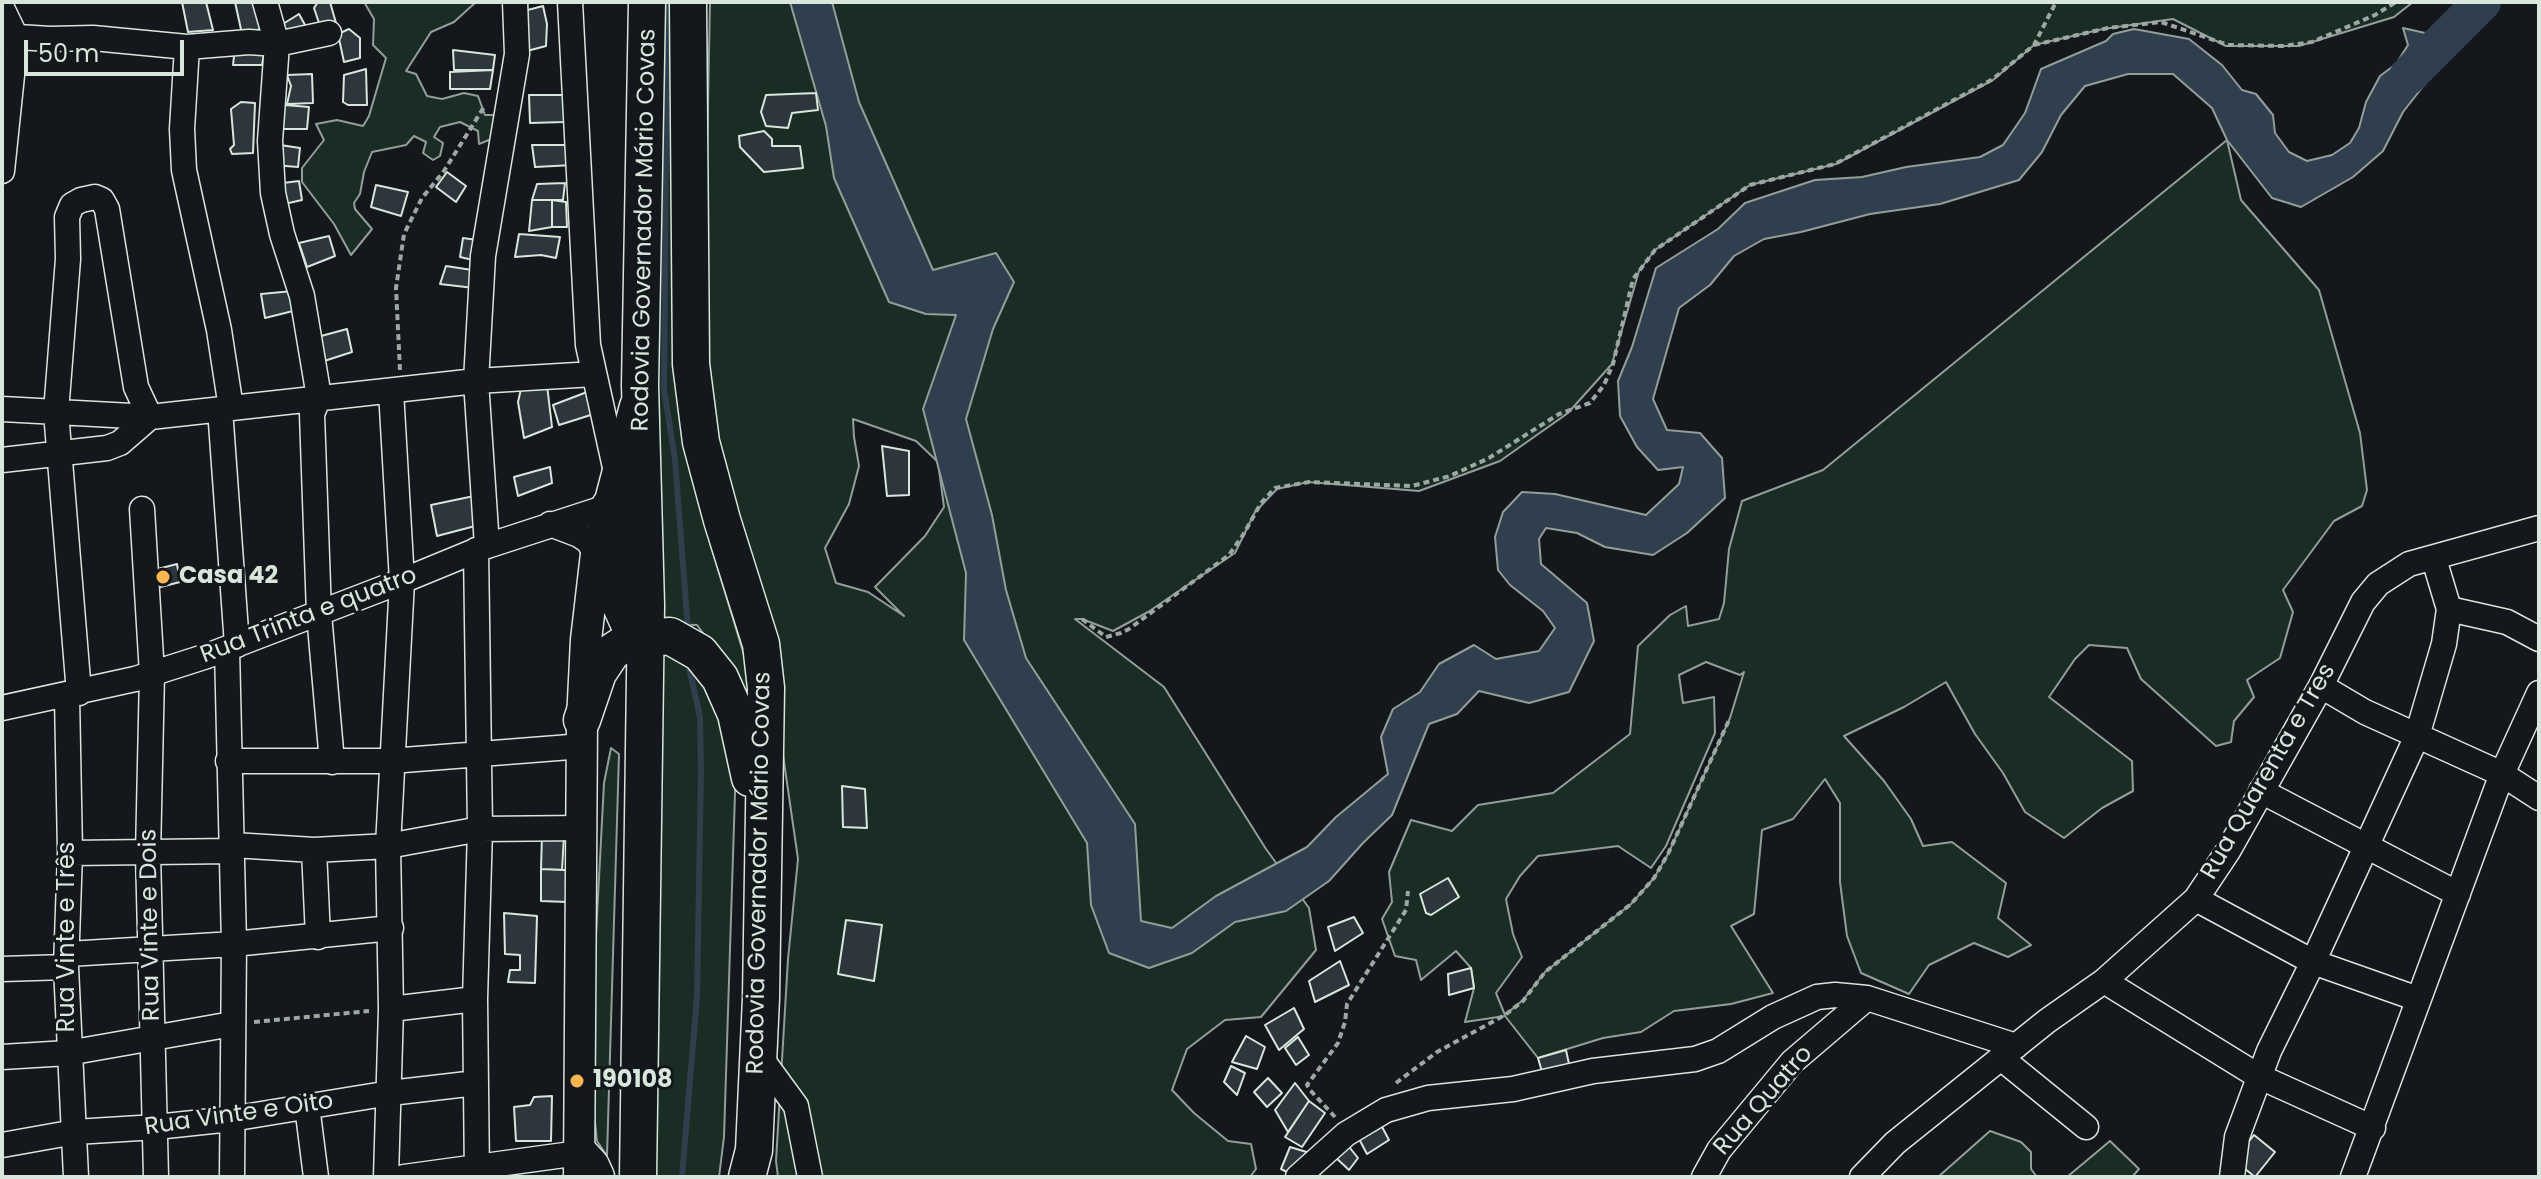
<!DOCTYPE html>
<html>
<head>
<meta charset="utf-8">
<style>
	body { margin:0 }
	#map { position:relative; width:2541px; height:1179px; overflow:hidden; background:#14181c; font-family:Poppins,sans-serif }
	canvas { display:block }
	.frame { position:absolute; inset:0; border:4px solid #d8e6dc; pointer-events:none }
	.scale { position:absolute; left:24px; top:40px; width:160px; height:36px; box-sizing:border-box; border:4px solid #d8e6dc; border-top:0; padding-left:10px; font-size:24px; line-height:28px; white-space:nowrap; color:#d8e6dc; -webkit-text-stroke:6px #14181c; paint-order:stroke }
</style>
</head>
<body>
<div id="map">
<canvas width="2541" height="1179"></canvas>
<div class="frame"></div>
<div class="scale">50 m</div>
</div>
<script>
const context = document.querySelector('canvas').getContext('2d');
context.lineJoin = 'round';
function paint(path, color) { context.fillStyle = color; context.fill(path, 'evenodd'); }
const poly = rows => new Path2D(rows.map(r => 'M' + r).join(''));
function trace(path, color, width, dash) { context.strokeStyle = color; context.lineWidth = width; context.lineCap = dash ? 'butt' : 'round'; context.setLineDash(dash || []); context.stroke(path); }
function write(font, color, halo, rows, align = 'center') {
  context.font = font + ' Poppins,sans-serif'; context.lineWidth = 6; context.setLineDash([]); context.textBaseline = 'middle'; context.strokeStyle = halo; context.fillStyle = color; for (const [text, x, y, turn = 0] of rows) {
    context.save(); context.translate(x, y); context.rotate((+turn || 0) * Math.PI / 180); context.textAlign = isNaN(turn) ? turn : align; if (halo) context.strokeText(text, 0, 0); context.fillText(text, 0, 0); context.restore();
  }
}
const green = poly([
	[364,2,476,2,454,22,431,32,406,71,416,74,427,96,442,99,464,93,478,96,485,115,511,115,494,138,479,144,478,131,460,122,440,127,434,137,443,143,440,156,433,160,423,153,426,142,414,136,406,145,372,152,364,172,360,194,354,203,355,209,372,229,351,255,334,224,302,182,302,168,324,140,316,124,337,120,363,126,369,116,386,58,373,45,374,19,364,2],
	[659,2,675,2,700,499,710,543,755,691,754,765,717,652,697,625,655,624,659,2],
	[710,2,2413,2,2394,17,2299,46,2226,46,2173,19,2103,29,2034,45,1993,80,1836,164,1750,185,1655,250,1639,271,1612,364,1568,413,1500,461,1419,491,1308,482,1277,489,1255,512,1235,553,1148,612,1113,631,1082,619,1075,619,1164,687,1266,849,1309,908,1316,950,1261,1017,1225,1020,1187,1049,1172,1090,1194,1113,1228,1141,1251,1144,1256,1169,1250,1177,778,1177,776,1161,788,959,798,859,783,755,780,680,712,426,704,303,710,2],
	[853,419,916,441,938,462,944,507,925,536,875,587,904,616,868,592,836,583,825,548,849,504,859,466,854,437,853,419],
	[2227,140,2241,200,2319,290,2360,433,2367,490,2362,506,2334,521,2283,590,2293,612,2280,658,2247,680,2254,697,2234,721,2231,742,2216,746,2141,679,2127,648,2089,645,2075,659,2049,697,2132,761,2133,791,2102,808,2064,838,2025,812,2003,773,1975,734,1946,682,1904,707,1844,736,1884,781,1911,819,1923,846,1952,842,2006,883,1998,918,2031,945,2008,957,1974,943,1929,965,1909,994,1861,973,1847,936,1840,882,1840,803,1825,779,1793,819,1762,830,1754,914,1731,926,1773,993,1731,1004,1674,1011,1641,1032,1603,1038,1538,1058,1505,1016,1465,1022,1474,988,1471,968,1456,951,1421,980,1416,960,1395,956,1382,919,1392,902,1389,872,1411,820,1452,831,1478,805,1553,793,1630,734,1638,646,1670,615,1686,606,1688,626,1719,619,1724,603,1729,549,1742,501,1823,470,2227,140],
	[1706,662,1740,675,1744,672,1730,718,1668,854,1654,878,1631,904,1545,972,1523,1000,1505,1015,1496,993,1522,957,1513,934,1506,899,1520,876,1538,856,1618,846,1651,868,1666,846,1715,733,1714,697,1683,703,1679,675,1706,662],
	[677,648,710,685,736,762,724,1137,719,1177,651,1177,658,651,677,648],
	[611,748,619,754,607,1156,597,1141,593,1104,593,992,604,783,611,748],
	[1990,1131,2021,1142,2031,1152,2031,1169,2037,1177,1938,1177,1990,1131],
	[2110,1141,2139,1169,2132,1177,2067,1177,2110,1141]
]);
const water = poly([
	[790,2,832,2,859,102,933,270,996,253,1014,282,993,329,966,419,992,515,1006,590,1026,658,1135,824,1141,921,1172,928,1216,896,1307,847,1336,817,1388,774,1381,737,1393,709,1420,692,1439,664,1474,645,1496,659,1539,651,1555,628,1543,611,1510,585,1498,570,1495,537,1503,512,1522,492,1555,494,1646,515,1679,484,1683,467,1658,470,1637,447,1620,416,1618,381,1632,347,1656,268,1718,229,1745,203,1815,180,1862,177,1906,167,1980,157,2003,145,2025,113,2041,69,2106,41,2113,34,2134,29,2189,39,2222,65,2242,90,2256,94,2273,115,2275,133,2289,152,2307,161,2332,155,2350,143,2359,128,2366,102,2380,76,2396,64,2408,45,2403,28,2434,35,2455,52,2436,70,2403,112,2383,151,2353,177,2301,207,2272,198,2227,140,2212,108,2173,74,2128,74,2085,86,2061,115,2042,152,2019,180,1940,204,1870,214,1801,232,1764,239,1734,256,1710,285,1679,308,1653,399,1667,430,1700,433,1722,458,1725,498,1687,533,1653,555,1605,547,1577,533,1546,528,1539,539,1541,564,1587,603,1594,641,1569,692,1529,703,1479,691,1457,714,1429,724,1392,815,1363,843,1329,881,1286,911,1235,922,1192,953,1149,968,1109,953,1091,905,1087,843,964,640,966,573,923,409,956,315,926,314,889,302,834,178,826,126,790,2]
]);
const stream = poly([
	[667,2,664,389,675,460,688,630],
	[682,1177,697,997,701,771,700,717,688,663]
]);
const river = poly([
	[2408,76,2482,2]
]);
const building = poly([
	[182,2,206,2,213,30,188,32,182,2],
	[235,2,261,2,268,27,242,34,235,2],
	[318,2,330,2,336,23,321,29,314,8,318,2],
	[543,6,547,24,546,46,527,51,524,11,543,6],
	[299,14,310,34,280,40,278,27,299,14],
	[349,29,360,38,360,58,344,62,338,34,349,29],
	[235,47,265,48,262,65,233,65,235,47],
	[453,50,495,55,493,70,454,70,453,50],
	[366,69,367,105,348,105,343,102,344,75,366,69],
	[493,70,490,89,450,89,450,72,493,70],
	[312,74,313,103,287,104,291,86,287,75,312,74],
	[816,93,818,110,792,113,788,128,766,126,761,112,766,95,816,93],
	[529,95,567,95,564,122,530,123,529,95],
	[241,102,255,103,253,153,232,154,230,149,234,145,231,109,241,102],
	[285,105,309,107,307,129,279,129,285,105],
	[764,131,772,139,772,146,800,146,803,168,764,172,740,147,739,136,764,131],
	[274,144,300,148,298,167,273,165,274,144],
	[532,145,573,145,573,165,535,167,532,145],
	[447,172,466,186,456,202,436,187,447,172],
	[299,181,302,200,280,205,275,184,299,181],
	[565,183,563,200,532,200,537,184,565,183],
	[376,185,408,192,401,216,371,207,376,185],
	[532,200,552,200,552,227,529,231,532,200],
	[552,200,566,202,567,227,552,227,552,200],
	[519,234,560,237,556,258,541,255,515,257,519,234],
	[329,236,335,256,307,267,299,243,329,236],
	[463,238,477,240,473,260,460,257,463,238],
	[446,266,472,270,474,288,440,284,446,266],
	[293,291,297,310,265,318,261,294,293,291],
	[347,329,352,352,315,364,310,339,347,329],
	[547,385,552,427,524,438,518,402,521,389,547,385],
	[587,392,594,414,559,425,553,405,587,392],
	[882,446,909,451,909,495,887,496,882,446],
	[550,467,552,483,518,496,514,477,550,467],
	[474,496,479,525,437,536,431,505,474,496],
	[177,564,180,582,149,590,146,572,177,564],
	[842,786,865,789,867,828,843,827,842,786],
	[542,835,564,836,562,870,541,869,542,835],
	[541,869,568,870,567,902,541,901,541,869],
	[1448,878,1459,897,1431,915,1426,913,1420,894,1448,878],
	[504,913,537,916,535,983,508,982,510,970,520,970,520,955,505,954,504,913],
	[1354,917,1363,933,1335,951,1328,927,1354,917],
	[846,920,882,925,874,981,838,974,846,920],
	[1340,961,1349,985,1315,1002,1309,981,1340,961],
	[1471,968,1474,988,1449,995,1448,974,1471,968],
	[1294,1008,1304,1029,1279,1050,1265,1025,1294,1008],
	[1246,1036,1265,1047,1257,1069,1232,1062,1246,1036],
	[1298,1037,1309,1055,1296,1065,1285,1048,1298,1037],
	[1566,1050,1569,1064,1542,1072,1538,1058,1566,1050],
	[1231,1066,1245,1073,1237,1095,1224,1082,1231,1066],
	[1268,1078,1282,1093,1267,1107,1254,1092,1268,1078],
	[1295,1083,1309,1101,1288,1132,1275,1110,1295,1083],
	[552,1096,551,1141,516,1141,514,1107,530,1105,534,1097,552,1096],
	[1309,1101,1325,1113,1302,1147,1285,1137,1309,1101],
	[1380,1123,1389,1140,1367,1154,1358,1137,1380,1123],
	[2254,1135,2275,1152,2255,1177,2234,1160,2254,1135],
	[1346,1143,1358,1158,1349,1170,1334,1156,1346,1143],
	[1290,1147,1310,1153,1293,1175,1281,1169,1290,1147]
]);
const path = poly([
	[2034,45,2108,28,2161,22,2228,45,2284,46,2312,42,2375,15,2396,2],
	[400,370,396,288,404,234,422,198,444,171,484,107],
	[1082,619,1106,637,1121,633,1129,629,1229,555,1243,535,1261,503,1275,488,1309,482,1412,486,1450,476,1489,458,1559,414,1590,403,1604,385,1613,364,1633,279,1655,250,1750,185,1835,164,1993,79,2034,45,2056,2],
	[254,1022,369,1011],
	[1396,1083,1437,1052,1505,1015,1523,1001,1545,972,1631,904,1654,878,1668,854,1730,718],
	[1335,1117,1310,1090,1307,1085,1338,1043,1345,1022,1347,1004,1406,910,1408,891]
]);
const minor = poly([
	[265,2,277,44,270,141,273,193,282,234,302,296,319,397,312,414,319,614,332,762],
	[570,2,588,345,616,472],
	[2,8,16,37,2,171],
	[2,36,50,39,93,38,187,47,249,42,277,44,329,33],
	[187,47,182,129,184,170,219,330,231,408],
	[2,409,150,417],
	[220,409,237,645],
	[2,460,107,448,120,443,150,417,476,381,594,374],
	[142,509,152,674,148,854,156,1177],
	[550,524,579,535,588,541,596,554],
	[487,546,476,381,483,256,517,54,515,2],
	[476,550,480,829,475,999,477,1177],
	[2449,609,2507,622,2539,639],
	[227,649,234,944,232,1177],
	[2321,686,2365,712,2502,774,2539,798],
	[79,693,56,412,68,259,67,217,72,205,81,200,95,197,102,200,107,209,136,387,150,417],
	[67,696,70,853,66,967,76,1177],
	[2,708,135,679,207,656,402,581,487,546,610,506],
	[228,761,391,761,583,746],
	[2261,791,2458,894],
	[233,845,314,850,388,846,480,829,582,828],
	[314,850,318,937],
	[70,853,232,851],
	[2196,899,2313,962,2418,999],
	[68,954,234,944,391,928],
	[2,969,66,967],
	[2104,981,2258,1076,2373,1128],
	[391,1009,475,999],
	[758,1054,796,1106,810,1177],
	[2,1057,68,1053,232,1024],
	[2001,1058,2086,1127],
	[307,1106,316,1177],
	[2,1145,75,1132,156,1127,231,1119,390,1093,476,1083],
	[386,1177,391,1009,388,846,402,581,391,391],
	[404,1177,579,1153],
	[1298,1177,1346,1134,1386,1110,1428,1098,1513,1089,1593,1071,1695,1059,1718,1051,1773,1017,1817,997,1835,995,1867,998,2016,1046],
	[1704,1177,1719,1150,1792,1062,1867,998],
	[1862,1177,1895,1143,2047,1021,2104,981,2196,899,2228,851,2321,686,2363,602,2378,584,2409,564,2539,528],
	[2232,1177,2237,1137,2269,1051,2313,962,2417,736,2444,644,2449,609,2434,559],
	[2353,1177,2502,774,2539,693]
]);
const major = poly([
	[579,1176,582,720,586,640,596,554,635,406]
]);
const highway = poly([
	[688,2,691,364,701,442,722,520,761,644,766,688,761,998,754,1150,747,1177],
	[610,506,612,557,620,604,631,628,645,637],
	[582,720,598,673,612,652,630,640,670,636,700,653,720,678,736,714,750,778],
	[579,1153,591,1166,596,1177],
	[638,1177,646,605,640,385,647,2]
]);
const markers = [
	[163,577,8,"#ffb74d"],
	[577,1081,8,"#ffb74d"]
];
const streetNames = [
	["Rodovia Governador Mário Covas",645,230,-89],
	["Rua Trinta e quatro",309,616,-21],
	["Rua Quarenta e Tres",2269,772,-60],
	["Rodovia Governador Mário Covas",760,873,-89],
	["Rua Vinte e Dois",151,925,-91],
	["Rua Vinte e Três",68,937,-90],
	["Rua Quatro",1764,1101,-49],
	["Rua Vinte e Oito",239,1115,-8]
];
const poiNames = [
	["Casa 42",179,577],
	["190108",593,1081]
];
paint(green, '#1a2d24');
trace(green, '#939e99', 2);
paint(water, '#2f3f4d');
trace(water, '#939e99', 2);
trace(stream, '#2f3f4d', 6);
trace(river, '#2f3f4d', 38);
paint(building, '#2c363c');
trace(building, '#d8e6dc', 2);
trace(minor, '#d8e6dc', 27);
trace(major, '#d8e6dc', 33);
trace(highway, '#d8e6dc', 39);
trace(path, '#9da8a2', 4, [6, 4]);
trace(minor, '#14181c', 24);
trace(major, '#14181c', 30);
trace(highway, '#14181c', 36);
for (const [x, y, r, color] of markers) { const dot = new Path2D(); dot.arc(x, y, r, 0, 2 * Math.PI); context.fillStyle = color; context.fill(dot); trace(dot, '#14181c', 3); }
write('24px', '#d8e6dc', '#14181c', streetNames);
write('bold 24px', '#d8e6dc', '#14181c', poiNames, 'left');
</script>
</body>
</html>
